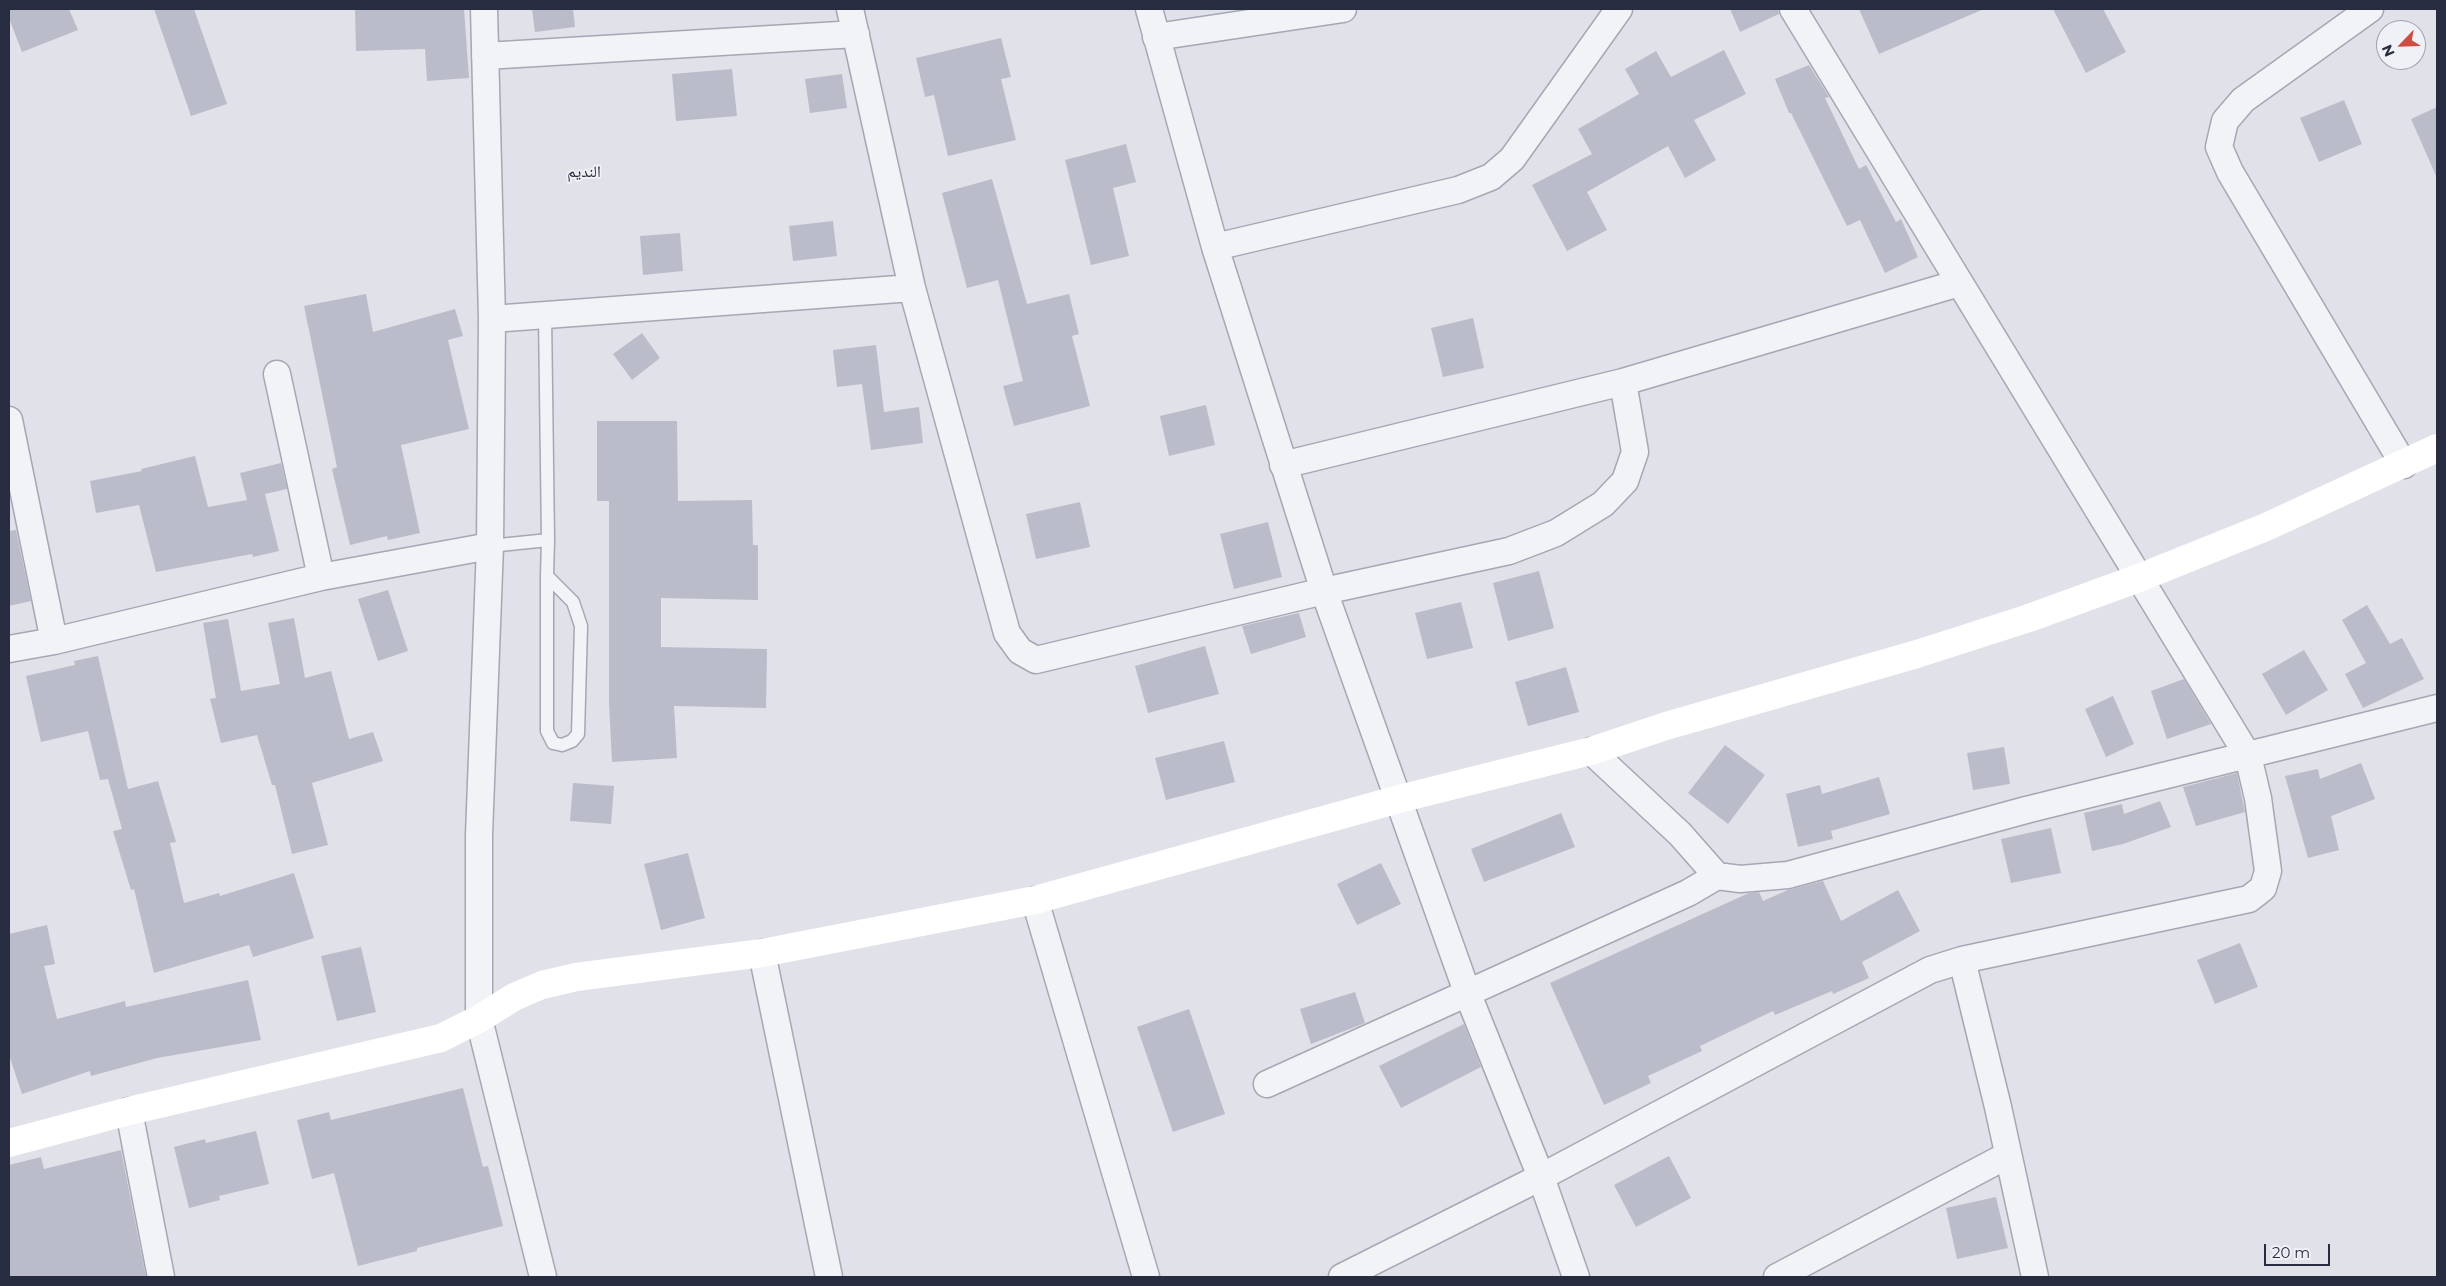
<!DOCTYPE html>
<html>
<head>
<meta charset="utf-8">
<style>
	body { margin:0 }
	#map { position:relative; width:2446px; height:1286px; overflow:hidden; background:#e0e1e9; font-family:Montserrat,sans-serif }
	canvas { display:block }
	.frame { position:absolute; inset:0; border:10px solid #282c40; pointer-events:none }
	.north { position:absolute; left:2376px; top:20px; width:50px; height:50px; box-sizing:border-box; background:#eff1f6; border:1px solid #9fa2ad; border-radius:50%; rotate:246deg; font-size:14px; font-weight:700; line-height:20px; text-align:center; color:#282c40 }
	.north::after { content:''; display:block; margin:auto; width:18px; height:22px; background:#ce4c44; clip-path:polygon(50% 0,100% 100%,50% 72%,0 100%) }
	.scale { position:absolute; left:2264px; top:1244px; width:66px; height:22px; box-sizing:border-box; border:2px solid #282c40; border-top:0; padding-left:6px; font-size:15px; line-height:18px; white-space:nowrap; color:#282c40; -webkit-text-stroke:4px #eff1f6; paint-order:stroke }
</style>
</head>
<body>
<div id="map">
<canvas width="2446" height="1286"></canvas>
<div class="frame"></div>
<div class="north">N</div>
<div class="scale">20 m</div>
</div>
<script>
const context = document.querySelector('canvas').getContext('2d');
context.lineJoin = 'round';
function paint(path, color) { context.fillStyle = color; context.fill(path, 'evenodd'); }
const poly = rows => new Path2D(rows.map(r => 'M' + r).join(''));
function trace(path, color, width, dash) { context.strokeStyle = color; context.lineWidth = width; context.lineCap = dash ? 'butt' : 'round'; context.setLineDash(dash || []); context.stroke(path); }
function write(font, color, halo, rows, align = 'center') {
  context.font = font + ' Montserrat,"Noto Naskh Arabic",sans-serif'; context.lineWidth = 4; context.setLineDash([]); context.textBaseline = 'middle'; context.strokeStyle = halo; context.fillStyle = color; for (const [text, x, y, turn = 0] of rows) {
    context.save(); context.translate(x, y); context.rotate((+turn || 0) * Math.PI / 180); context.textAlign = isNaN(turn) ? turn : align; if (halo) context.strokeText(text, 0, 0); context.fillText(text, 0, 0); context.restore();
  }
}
const building = poly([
	[9,9,69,9,78,30,22,52,9,18],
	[154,9,194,9,227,104,191,116],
	[355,9,464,9,469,78,427,81,425,49,356,51],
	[532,9,573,9,575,27,535,32],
	[1730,9,1778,9,1779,14,1740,32],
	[1859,9,1984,9,1879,54],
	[2053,9,2103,9,2126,52,2086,73],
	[1001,38,1011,77,1001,79,1016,140,948,156,934,95,925,97,916,58],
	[1724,50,1746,94,1694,120,1716,160,1685,178,1668,146,1587,192,1607,230,1567,251,1532,185,1592,154,1578,129,1639,94,1625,69,1656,51,1671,77],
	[1809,65,1829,97,1825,98,1859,169,1866,165,1896,222,1901,219,1918,257,1885,273,1860,220,1847,226,1791,113,1789,113,1775,79],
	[732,69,737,116,676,121,672,74],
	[842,74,847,108,810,113,805,79],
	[2344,100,2362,144,2319,162,2300,118],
	[2437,107,2437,178,2411,119],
	[1126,144,1136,182,1113,188,1129,256,1091,265,1065,160],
	[992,179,1027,304,1069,294,1079,334,1072,336,1090,406,1014,426,1003,386,1023,381,998,280,967,288,942,193],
	[833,221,837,256,793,261,789,226],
	[680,233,683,271,643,275,640,236],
	[366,294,373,332,455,309,463,336,448,340,469,429,401,445,420,533,388,540,387,536,350,545,332,469,337,467,304,306],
	[1473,318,1484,368,1443,377,1431,328],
	[642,333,660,358,632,380,613,354],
	[876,345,884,412,919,407,923,443,871,450,862,384,837,387,833,350],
	[1206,405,1215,445,1169,456,1160,416],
	[597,421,677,421,678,501,752,500,753,545,758,545,758,600,661,598,661,647,767,649,766,708,674,706,677,758,612,762,609,702,609,501,597,501],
	[195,456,208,507,247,500,240,473,281,463,287,489,265,494,279,551,253,557,252,554,156,572,139,505,96,513,90,481,142,471,141,469],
	[1080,502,1090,547,1036,559,1026,514],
	[1268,522,1282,577,1234,589,1220,534],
	[16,530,31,601,9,606,9,531],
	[1539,571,1554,628,1508,641,1493,583],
	[388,590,408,651,378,661,358,599],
	[1461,602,1473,648,1427,659,1415,613],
	[2367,605,2390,644,2402,638,2424,679,2363,708,2345,674,2366,663,2342,620],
	[1299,613,1306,637,1251,654,1242,626],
	[294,618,305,678,331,671,349,739,373,732,383,761,312,783,328,845,292,854,275,785,272,785,257,735,221,743,210,699,216,698,203,623,228,619,241,691,280,684,268,623],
	[1205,646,1219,694,1148,713,1135,666],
	[2304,650,2328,690,2286,715,2262,674],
	[98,656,128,789,158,781,176,842,170,843,184,903,219,893,220,896,294,873,314,938,253,957,249,945,154,973,134,889,131,890,113,831,122,829,108,779,100,780,88,731,41,742,26,676,75,665,74,661],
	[1566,667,1579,712,1528,726,1515,682],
	[2184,679,2211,724,2167,739,2151,691],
	[2113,696,2134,744,2106,757,2085,709],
	[1224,741,1235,782,1166,800,1155,758],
	[1725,745,1765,775,1728,824,1688,793],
	[2004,747,2010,784,1973,790,1967,753],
	[2361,763,2375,799,2331,816,2339,850,2308,858,2285,776,2318,769,2320,779],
	[2237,773,2245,812,2196,826,2183,787],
	[1879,777,1890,814,1831,831,1833,839,1798,847,1786,794,1820,785,1822,794],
	[573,783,614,786,611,824,570,821],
	[2160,801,2171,827,2123,844,2092,851,2084,813,2122,804,2124,814],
	[1561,813,1575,847,1484,882,1471,849],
	[2051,828,2061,873,2011,883,2001,839],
	[688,853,705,918,661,930,644,864],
	[1381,863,1401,904,1357,925,1337,884],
	[1823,881,1841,921,1898,890,1920,931,1862,962,1869,978,1833,994,1832,991,1775,1015,1773,1011,1700,1046,1702,1051,1648,1076,1651,1083,1604,1105,1550,983,1749,893,1759,892,1763,901,1788,890],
	[47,925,55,964,44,966,57,1019,125,1001,126,1007,248,980,261,1040,157,1058,91,1076,90,1071,22,1094,9,1055,9,934],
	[2240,943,2258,987,2215,1004,2197,960],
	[361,947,376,1012,337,1021,321,956],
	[1355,992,1365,1023,1311,1044,1300,1009],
	[1189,1009,1225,1114,1173,1132,1137,1027],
	[1464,1024,1481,1067,1401,1108,1379,1066],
	[463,1088,483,1167,488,1166,503,1226,417,1248,417,1251,358,1266,334,1173,312,1179,297,1120,329,1112,331,1120],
	[256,1131,269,1184,219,1196,220,1200,189,1208,174,1147,205,1139,206,1143],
	[121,1150,146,1277,9,1277,9,1165,41,1157,44,1169],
	[1669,1156,1691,1198,1636,1227,1614,1185],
	[1996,1197,2008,1248,1957,1259,1946,1208]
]);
const service = poly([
	[545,315,548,540,547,576,547,731,553,743,562,745,572,741,578,734,581,626,573,602,547,576],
	[490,546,548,540]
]);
const minor = poly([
	[484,9,492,319,490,546,479,835,479,1019,543,1277],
	[850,9,912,288,1007,633,1020,651,1036,660,1324,591,1509,551,1556,533,1603,504,1625,481,1635,452,1623,382],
	[1149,9,1215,247,1324,591,1467,992,1541,1177,1576,1277],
	[2370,9,2243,100,2225,121,2219,147,2230,172,2404,465],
	[1156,37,1343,9],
	[485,56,856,34],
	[1215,247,1458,190,1491,177,1512,159,1619,9],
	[492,319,912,288],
	[277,374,321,577],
	[9,420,54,641],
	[1283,465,1623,382,1959,283],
	[9,649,54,641,321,577,490,546],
	[1717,876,1740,879,1788,875,2026,810,2437,708],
	[1035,900,1146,1277],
	[762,953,829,1277],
	[1962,960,1998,1107,2035,1277],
	[1267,1084,1688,893,1717,876,1680,834,1591,751],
	[129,1111,161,1277],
	[1342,1277,1541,1177,1930,970,1962,960,2249,899,2263,888,2268,871,2258,798,2248,756,1793,9],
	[1777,1277,2008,1155]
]);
const secondary = poly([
	[9,1143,129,1111,441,1038,479,1019,514,997,542,985,576,977,762,953,1035,900,1399,799,1591,751,1666,726,1917,654,2029,618,2139,578,2266,527,2437,448]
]);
const neighbourhoodNames = [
	["النديم",584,172]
];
paint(building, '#babcc9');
trace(service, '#a5a7b3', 15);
trace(minor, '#a5a7b3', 29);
trace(service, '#f2f3f7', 12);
trace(minor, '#f2f3f7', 26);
trace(secondary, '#fff', 28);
write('16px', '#1b1e31', '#eff1f6', neighbourhoodNames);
</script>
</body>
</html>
